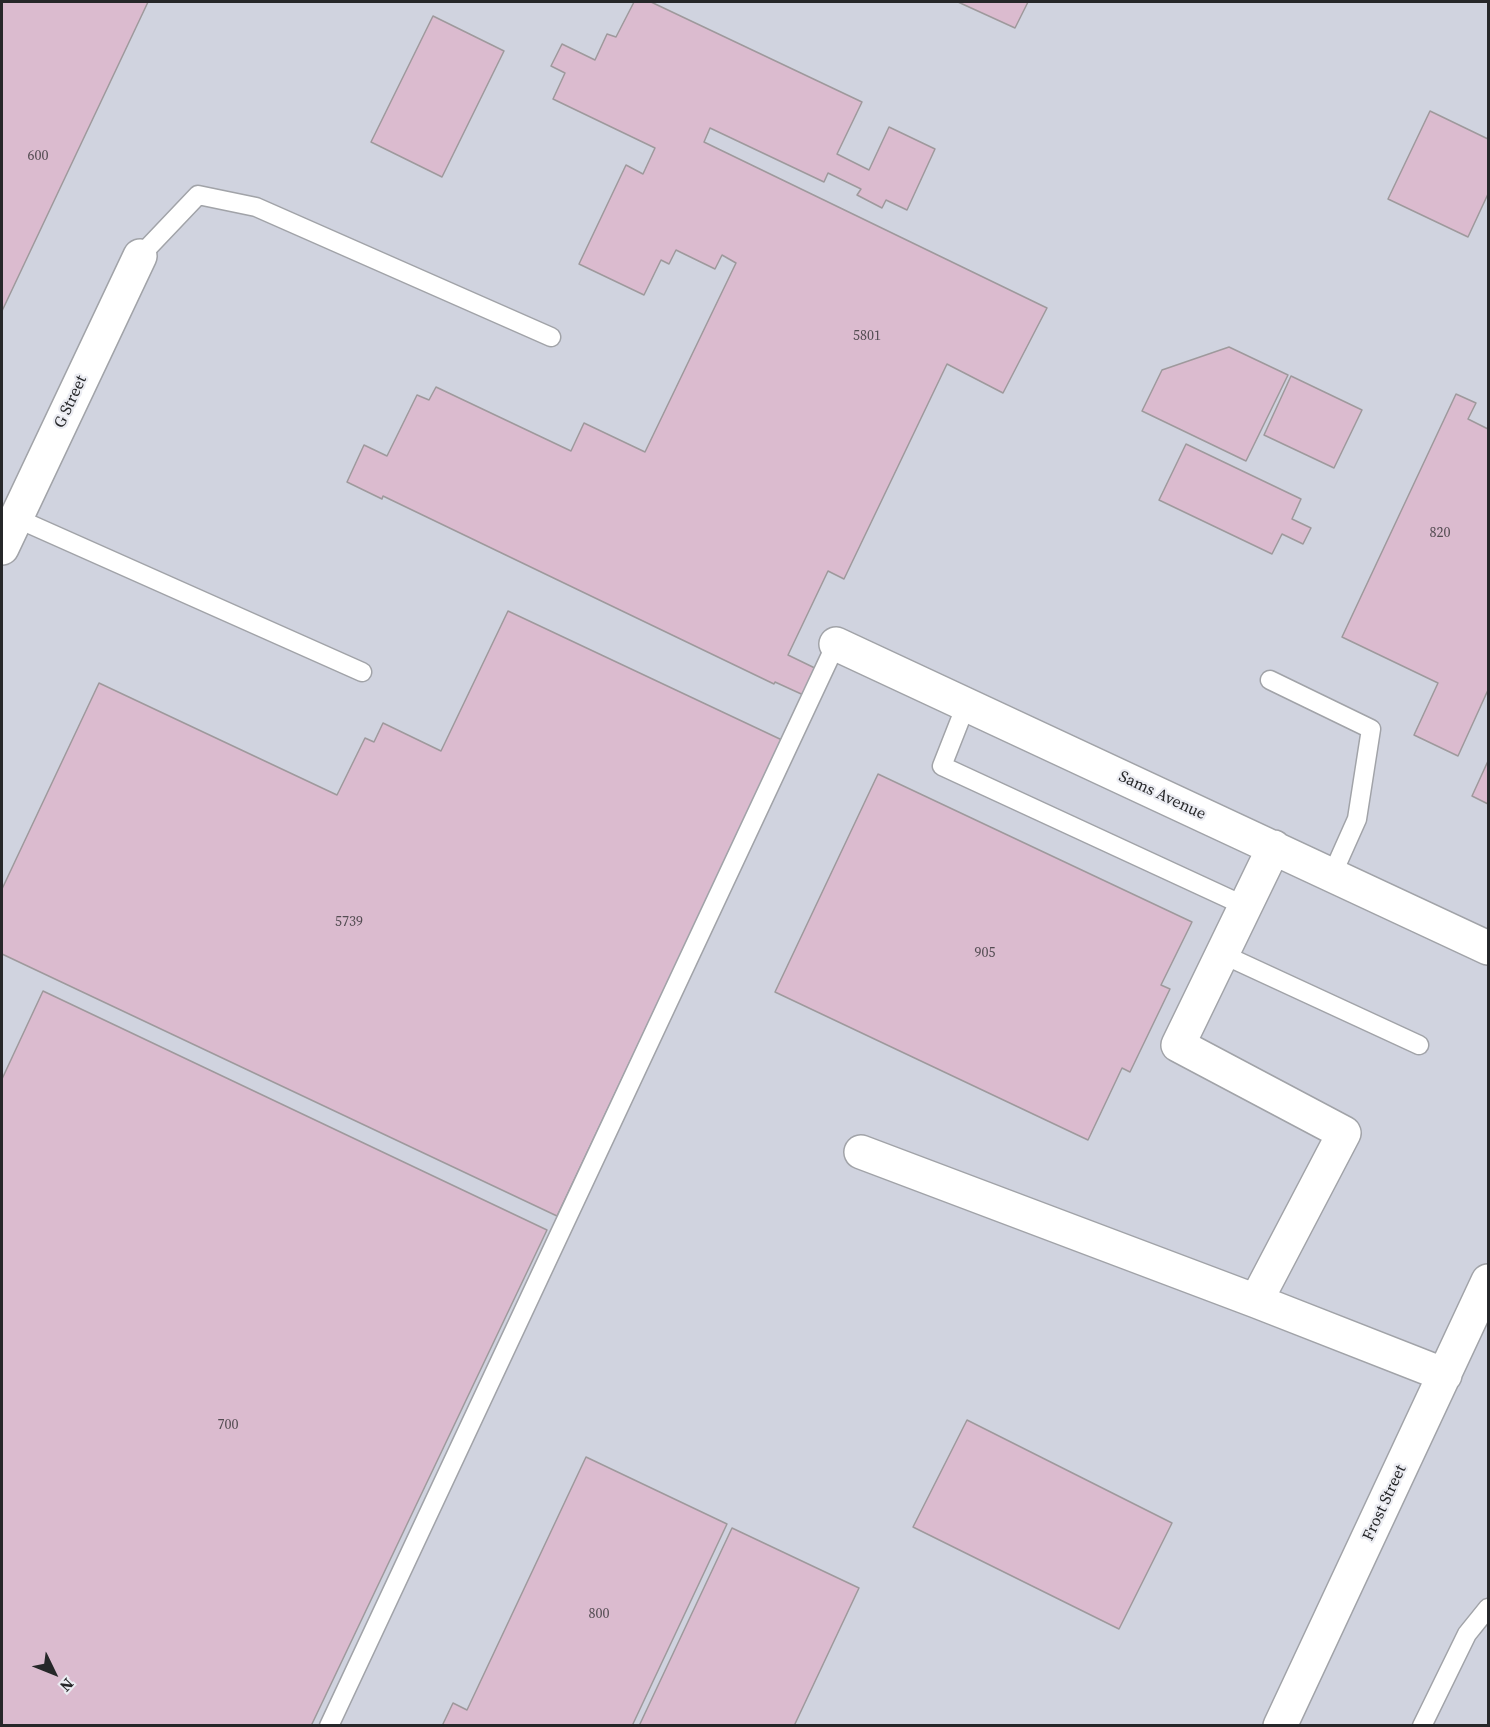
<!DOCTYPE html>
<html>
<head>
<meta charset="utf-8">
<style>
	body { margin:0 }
	#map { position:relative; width:1490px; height:1727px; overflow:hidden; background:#dedfe5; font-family:"Source Serif 4",serif }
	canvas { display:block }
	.frame { position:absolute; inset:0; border:3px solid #262729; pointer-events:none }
	.north { position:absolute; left:24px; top:1643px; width:60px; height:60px; -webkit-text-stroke:4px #ebecf2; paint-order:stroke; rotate:133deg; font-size:16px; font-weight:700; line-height:24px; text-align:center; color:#262729 }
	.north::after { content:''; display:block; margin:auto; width:21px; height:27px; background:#262729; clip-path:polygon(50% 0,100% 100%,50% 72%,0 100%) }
</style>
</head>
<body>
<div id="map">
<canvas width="1490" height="1727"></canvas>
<div class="frame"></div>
<div class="north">N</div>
</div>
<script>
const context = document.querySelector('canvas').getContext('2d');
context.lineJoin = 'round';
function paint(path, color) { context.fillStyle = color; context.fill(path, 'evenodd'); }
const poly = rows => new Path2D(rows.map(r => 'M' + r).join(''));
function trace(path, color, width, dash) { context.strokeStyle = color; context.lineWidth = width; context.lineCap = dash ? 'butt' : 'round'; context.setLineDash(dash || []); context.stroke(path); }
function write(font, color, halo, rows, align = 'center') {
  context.font = font + ' "Source Serif 4",serif'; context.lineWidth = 4.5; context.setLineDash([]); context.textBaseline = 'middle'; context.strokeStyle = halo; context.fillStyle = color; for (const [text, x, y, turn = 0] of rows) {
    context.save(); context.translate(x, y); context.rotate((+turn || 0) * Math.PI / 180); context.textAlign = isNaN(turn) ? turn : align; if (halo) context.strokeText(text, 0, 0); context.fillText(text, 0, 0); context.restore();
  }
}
const built = poly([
	[2,2,1488,2,1488,1725,2,1725]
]);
const building = poly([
	[2,2,148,2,2,311,2,2],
	[634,2,651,2,862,102,837,154,869,170,889,127,935,149,907,210,886,200,882,208,857,195,861,189,828,173,824,182,710,128,704,142,1047,308,1003,393,947,364,844,579,828,571,788,655,823,672,810,698,775,682,774,684,383,496,382,499,347,482,364,445,387,456,417,395,429,400,436,387,571,451,584,423,645,452,736,263,722,255,715,269,676,250,669,264,661,260,644,295,579,264,626,165,643,174,655,148,553,99,565,73,551,66,562,44,595,60,607,34,616,37,634,2],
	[958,2,1028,2,1015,28,958,2],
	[433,16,504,51,442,177,371,142,433,16],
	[1430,111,1488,139,1488,194,1468,237,1388,199,1430,111],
	[1229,347,1288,375,1246,461,1142,411,1162,370,1229,347],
	[1291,376,1362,410,1334,468,1264,435,1291,376],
	[1456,394,1476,403,1468,419,1488,429,1488,690,1458,756,1414,735,1438,683,1342,637,1456,394],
	[1186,444,1301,499,1292,519,1311,528,1303,544,1282,534,1272,554,1159,500,1186,444],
	[508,611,782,740,557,1216,2,954,2,889,99,683,337,795,365,738,374,742,383,723,441,751,508,611],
	[1488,761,1488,804,1472,796,1488,761],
	[878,774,1192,922,1161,985,1170,989,1130,1072,1122,1068,1088,1140,775,992,878,774],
	[43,991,547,1230,311,1726,2,1726,2,1079,43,991],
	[967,1420,1172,1523,1119,1629,913,1527,967,1420],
	[586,1457,727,1524,632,1726,442,1726,453,1703,467,1710,586,1457],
	[732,1528,859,1588,794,1726,639,1726,732,1528]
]);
const lane = poly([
	[140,256,198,195,256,207,551,337],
	[16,518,362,672],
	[1270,680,1371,729,1357,819,1332,875],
	[966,705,942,766,1245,906],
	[1222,954,1419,1045],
	[329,1726,836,644],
	[1422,1726,1467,1634,1488,1608]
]);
const street = poly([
	[2,548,140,256],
	[836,644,1488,948],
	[861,1152,1256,1301,1445,1375],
	[1256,1301,1344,1133,1178,1045,1274,847],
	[1280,1726,1488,1281]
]);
const numberNames = [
	["600",38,156],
	["5801",867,336],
	["820",1440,533],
	["5739",349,922],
	["905",985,953],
	["700",228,1425],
	["800",599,1614]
];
const streetNames = [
	["G Street",71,402,-65],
	["Sams Avenue",1162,796,25],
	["Frost Street",1385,1503,-65]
];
paint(built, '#d0d3df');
paint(building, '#dbbbcf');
trace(building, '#9e999c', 1.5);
trace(lane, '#a1a3a8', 21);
trace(street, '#a1a3a8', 36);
trace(lane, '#fff', 18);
trace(street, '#fff', 33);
write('14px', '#534c52', null, numberNames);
write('16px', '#262729', '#ebecf2', streetNames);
</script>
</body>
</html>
